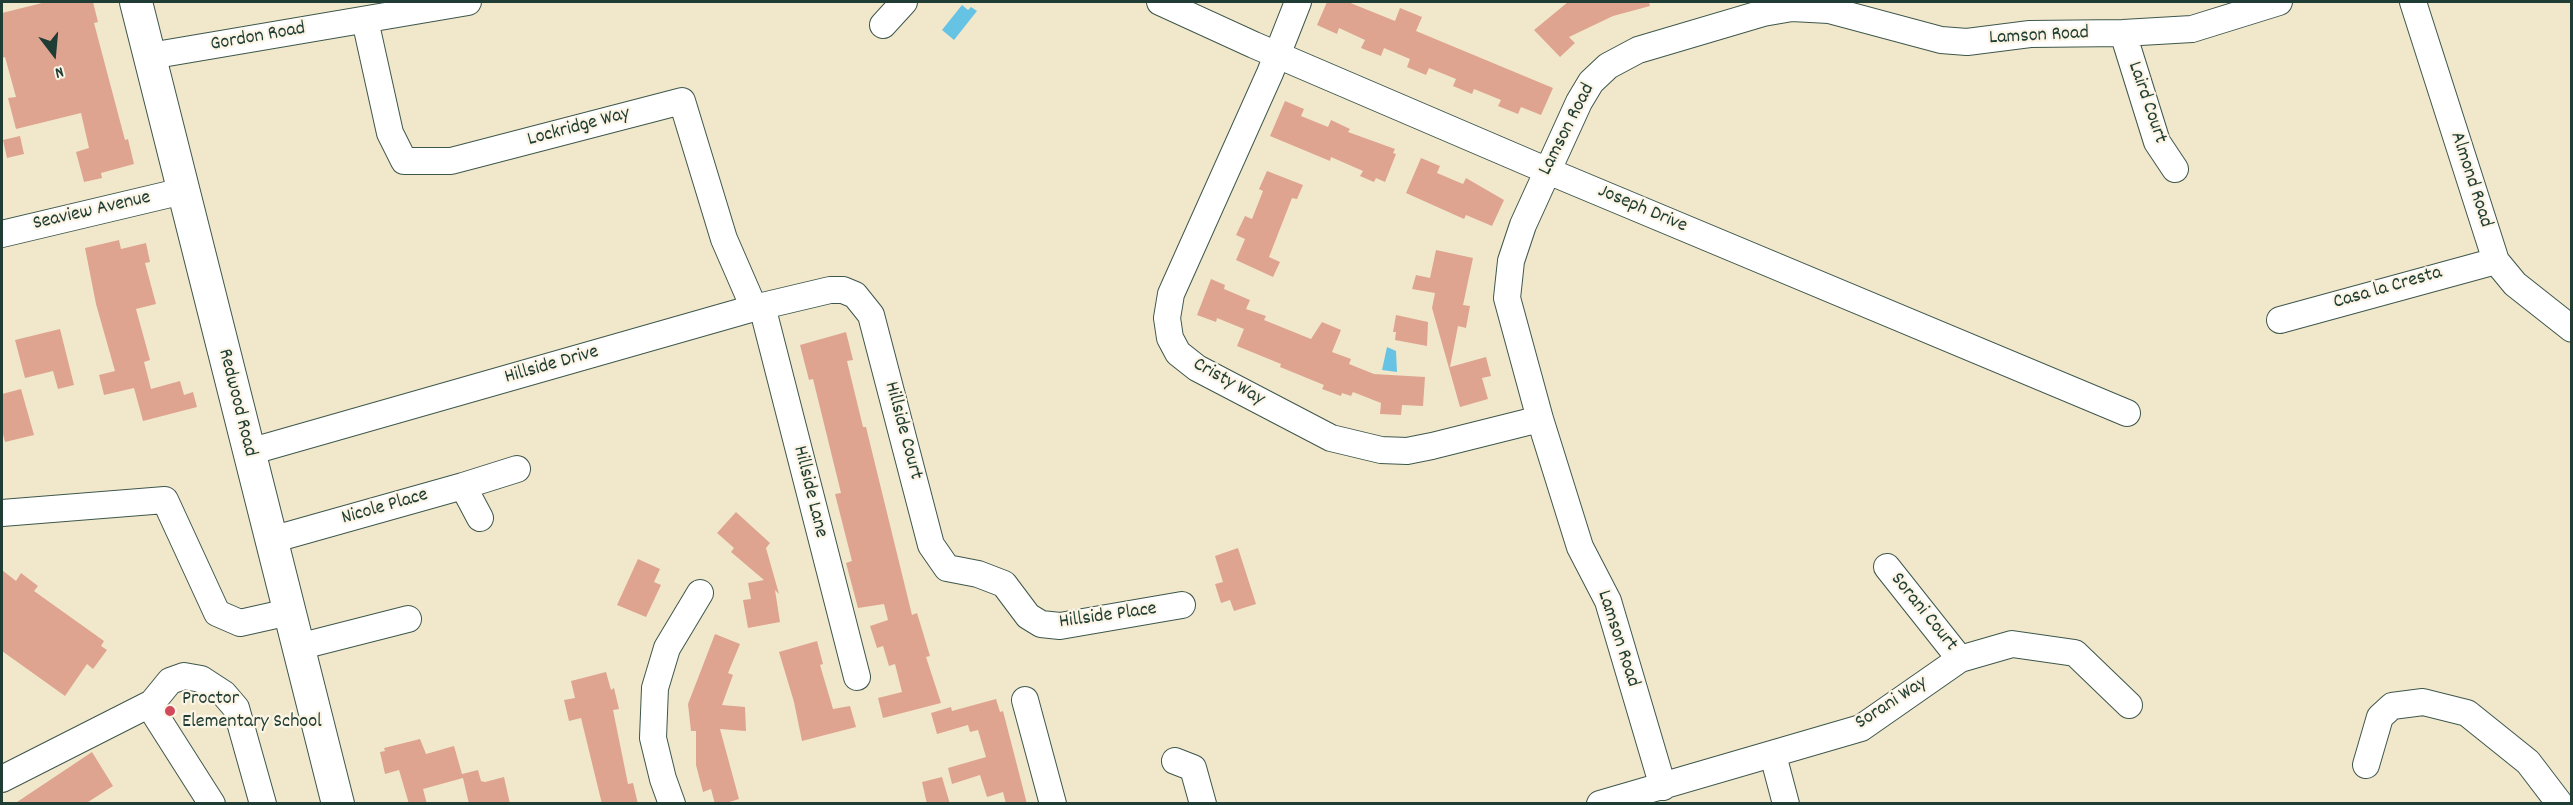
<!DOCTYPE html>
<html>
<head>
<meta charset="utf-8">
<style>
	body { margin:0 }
	#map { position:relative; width:2573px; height:805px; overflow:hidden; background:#f1e8cc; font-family:Dekko,sans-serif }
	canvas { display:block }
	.frame { position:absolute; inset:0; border:3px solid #1f3d34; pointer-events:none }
	.north { position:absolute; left:24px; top:24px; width:60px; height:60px; -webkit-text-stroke:4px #fcf5e5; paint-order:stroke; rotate:164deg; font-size:16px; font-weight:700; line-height:24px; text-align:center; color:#1f3d34 }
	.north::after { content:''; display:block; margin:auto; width:21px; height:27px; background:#1f3d34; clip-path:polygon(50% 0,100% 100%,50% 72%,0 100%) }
</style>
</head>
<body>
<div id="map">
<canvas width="2573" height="805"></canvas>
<div class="frame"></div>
<div class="north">N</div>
</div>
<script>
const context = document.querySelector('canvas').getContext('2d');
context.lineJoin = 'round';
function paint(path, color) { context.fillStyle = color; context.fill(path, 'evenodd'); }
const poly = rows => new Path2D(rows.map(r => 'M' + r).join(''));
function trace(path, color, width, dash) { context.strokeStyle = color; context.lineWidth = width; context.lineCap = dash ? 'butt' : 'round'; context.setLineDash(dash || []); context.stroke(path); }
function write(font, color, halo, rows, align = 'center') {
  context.font = font + ' Dekko,sans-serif'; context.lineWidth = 4.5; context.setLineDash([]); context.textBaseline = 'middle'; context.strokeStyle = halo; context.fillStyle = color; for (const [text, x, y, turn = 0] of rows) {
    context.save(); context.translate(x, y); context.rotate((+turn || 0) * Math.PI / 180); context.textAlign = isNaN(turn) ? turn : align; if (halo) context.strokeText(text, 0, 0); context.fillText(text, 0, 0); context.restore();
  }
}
const water = poly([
	[962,5,968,10,971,7,977,11,954,40,942,30],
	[1387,347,1396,351,1397,372,1382,370]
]);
const building = poly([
	[46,2,93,2,98,22,94,23,125,140,128,139,134,164,101,173,102,178,84,182,76,152,89,148,81,113,16,129,8,98,16,97,5,57,2,58,2,13],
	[1327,2,1348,2,1395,21,1400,8,1422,17,1416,31,1553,88,1541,115,1521,107,1518,114,1498,106,1501,100,1474,89,1472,94,1453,86,1456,79,1429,68,1426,75,1407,67,1410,59,1384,48,1381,56,1361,48,1365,40,1339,28,1337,34,1317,25],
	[1568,2,1649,2,1650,6,1613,16,1569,37,1575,43,1560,57,1534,30],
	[1285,101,1304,109,1301,116,1328,127,1331,120,1350,129,1348,132,1395,149,1393,153,1396,154,1385,182,1376,178,1374,182,1360,176,1363,171,1331,157,1330,161,1270,136],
	[20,136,24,154,7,158,3,140],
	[1421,158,1440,166,1437,173,1463,184,1466,178,1504,200,1492,226,1466,215,1464,219,1406,193],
	[1267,171,1303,185,1297,199,1292,198,1269,257,1280,262,1273,277,1236,260,1245,239,1236,235,1245,216,1252,219,1263,191,1259,189],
	[119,240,121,249,146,243,150,262,145,263,156,304,136,309,150,360,144,362,151,389,180,381,184,395,193,392,197,407,143,421,134,388,104,395,99,375,115,371,96,304,85,248],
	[1436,250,1473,258,1463,305,1470,306,1466,328,1458,326,1450,367,1486,357,1491,376,1482,378,1488,399,1460,407,1432,308,1435,293,1412,289,1416,275,1430,278],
	[1211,279,1225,285,1224,289,1250,300,1246,309,1266,316,1264,320,1311,339,1322,322,1341,330,1332,352,1351,359,1349,364,1374,374,1425,377,1423,406,1402,405,1401,415,1380,414,1381,403,1353,392,1351,396,1342,393,1341,396,1322,389,1324,385,1280,367,1281,364,1237,346,1244,329,1217,318,1216,322,1197,315],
	[1396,315,1428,322,1427,346,1395,340,1396,332,1393,332],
	[60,329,74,385,58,389,53,371,25,378,15,340],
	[846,332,853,360,847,361,863,427,866,427,912,615,917,613,930,656,926,657,941,703,883,718,878,698,902,692,895,664,889,666,883,646,877,648,870,626,888,620,884,604,858,608,846,563,852,561,835,494,841,493,813,379,809,380,800,345],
	[21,389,34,435,5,442,2,430,2,394],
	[736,512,770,543,766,548,779,594,775,590,780,622,748,628,743,600,751,599,748,583,764,580,731,552,734,548,717,533],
	[1238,548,1256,604,1234,611,1230,600,1221,603,1215,584,1223,582,1215,556],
	[638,559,660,569,654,582,661,585,646,617,617,605],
	[2,570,16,581,21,573,38,586,34,591,104,641,101,646,107,650,93,669,87,664,65,696,2,651],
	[715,634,740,644,728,673,733,675,722,705,745,707,746,731,720,729,739,799,723,804,715,804,711,789,703,792,696,765,696,731,691,731,688,704],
	[817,641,823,664,820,665,833,709,850,706,856,727,802,741,794,702,779,652],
	[606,672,611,690,614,688,619,709,613,710,628,784,633,783,638,804,602,804,581,718,569,721,564,700,575,698,571,681],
	[996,699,1000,712,1003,711,1027,804,1006,804,1003,792,987,797,980,775,952,784,948,768,986,757,978,730,970,732,968,725,937,734,931,713,951,707,952,711],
	[420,739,426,754,454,746,462,774,478,770,481,781,485,782,504,777,510,804,469,804,463,778,423,789,427,804,409,804,399,770,385,774,380,752,385,751,384,748],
	[92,752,113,786,85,804,14,804],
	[942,777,950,804,927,804,922,782]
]);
const minor = poly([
	[1160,2,1254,45,1548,171,2127,413],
	[1298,2,1270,73,1171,294,1167,318,1170,338,1178,353,1197,368,1331,438,1381,450,1407,451,1432,446,1540,419],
	[2413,2,2496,261,2515,284,2572,329],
	[365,20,390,133,404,161,451,161,682,101,724,239,754,308],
	[883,25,904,2],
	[2123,33,2157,142,2175,169],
	[150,56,468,2],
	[2,234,183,191],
	[762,306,857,677],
	[2280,320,2496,261],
	[249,452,754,308,830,290,843,290,855,295,871,315,931,545,947,568,978,574,1004,584,1028,616,1041,624,1060,626,1182,605],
	[463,486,517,469],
	[2,513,165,500,217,613,240,623,289,612],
	[271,540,463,486,480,518],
	[1887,567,1960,659],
	[298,647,408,619],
	[1025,700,1053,804],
	[1773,755,1786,804],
	[1175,761,1193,768,1203,804],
	[2366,765,2380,717,2392,706,2423,702,2467,713,2528,762,2560,804],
	[2,779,152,703],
	[1663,787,1608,601,1580,547,1540,419,1507,298,1511,261,1523,225,1579,102,1591,82,1608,66,1638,50,1763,13,1792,8,1829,10,1941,40,1967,42,2030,34,2123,33,2192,29,2279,2],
	[212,804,156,716,152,703,170,681,184,676,201,679,224,694,236,708,263,804],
	[672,804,663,779,653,738,655,688,667,648,700,593],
	[1600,804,1861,728,1960,659,2012,644,2075,653,2129,705]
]);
const major = poly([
	[136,2,338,804]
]);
const markers = [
	[170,711,6,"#d1495b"]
];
const streetNames = [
	["Lamson Road",2039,37,-3],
	["Gordon Road",258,38,-10],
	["Laird Court",2146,103,71],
	["Lockridge Way",579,128,-15],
	["Lamson Road",1568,130,-63],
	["Almond Road",2470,180,72],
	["Joseph Drive",1642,210,23],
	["Seaview Avenue",92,212,-13],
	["Casa la Cresta",2388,289,-16],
	["Hillside Drive",552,366,-16],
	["Cristy Way",1228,383,29],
	["Redwood Road",236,403,76],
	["Hillside Court",902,431,75],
	["Hillside Lane",809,492,76],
	["Nicole Place",385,508,-16],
	["Sorani Court",1923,613,51],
	["Hillside Place",1108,617,-8],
	["Lamson Road",1617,639,72],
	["Sorani Way",1892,704,-33]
];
const poiNames = [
	["Proctor",182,700],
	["Elementary School",182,723]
];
paint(water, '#66c3e4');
paint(building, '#dea490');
trace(minor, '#3e574b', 28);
trace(major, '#3e574b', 34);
trace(minor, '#fff', 26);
trace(major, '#fff', 32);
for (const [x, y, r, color] of markers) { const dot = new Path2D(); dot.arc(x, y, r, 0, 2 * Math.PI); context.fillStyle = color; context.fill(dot); trace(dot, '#fcf5e5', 2); }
write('20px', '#1f3d34', '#fcf5e5', streetNames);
write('20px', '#1f3d34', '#fcf5e5', poiNames, 'left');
</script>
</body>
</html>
